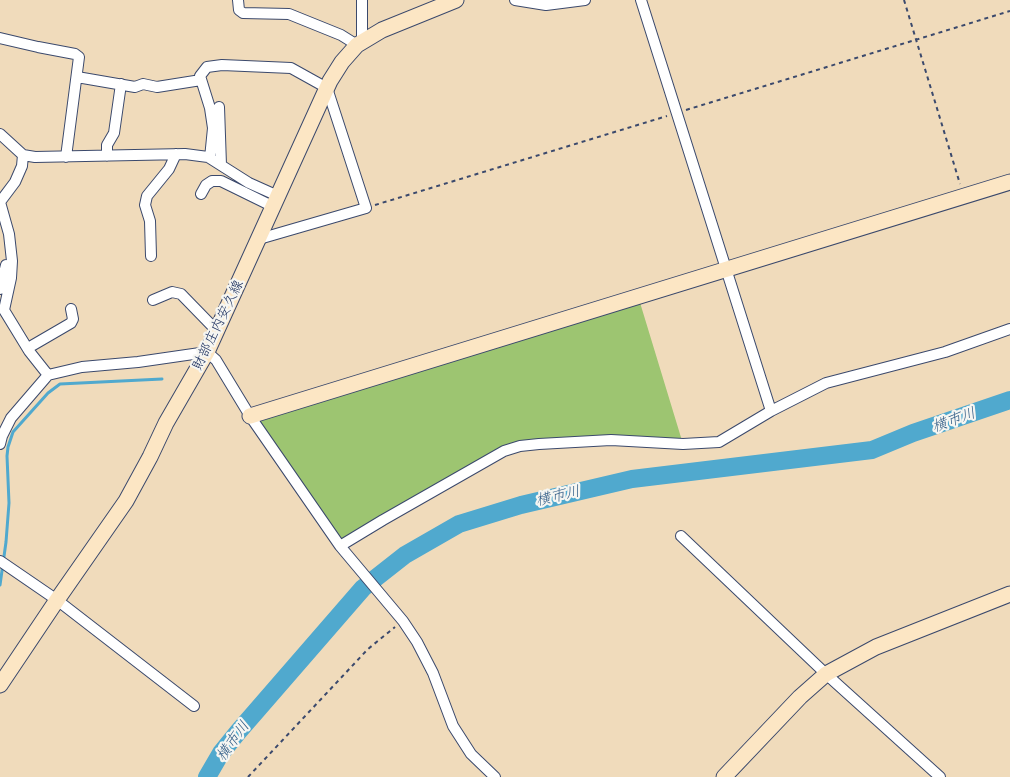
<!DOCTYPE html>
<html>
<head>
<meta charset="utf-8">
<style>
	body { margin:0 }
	canvas { display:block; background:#f0dbbb }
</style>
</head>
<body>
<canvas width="1010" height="777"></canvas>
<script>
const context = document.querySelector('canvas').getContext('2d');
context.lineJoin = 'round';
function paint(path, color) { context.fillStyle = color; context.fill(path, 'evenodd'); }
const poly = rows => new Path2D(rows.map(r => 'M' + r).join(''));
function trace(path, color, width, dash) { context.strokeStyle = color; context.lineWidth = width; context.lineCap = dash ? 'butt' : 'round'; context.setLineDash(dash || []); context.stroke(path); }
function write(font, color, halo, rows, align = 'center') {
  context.font = font + ' Delius,"Klee One",sans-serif'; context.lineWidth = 4.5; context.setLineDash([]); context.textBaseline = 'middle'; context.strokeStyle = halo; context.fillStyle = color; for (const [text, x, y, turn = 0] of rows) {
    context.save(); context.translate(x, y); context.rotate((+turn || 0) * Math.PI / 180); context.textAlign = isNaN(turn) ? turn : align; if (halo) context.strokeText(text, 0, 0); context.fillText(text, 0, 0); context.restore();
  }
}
const green = poly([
	[638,296,683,444,520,446,340,546,250,416]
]);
const stream = poly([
	[0,585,6,542,9,503,7,456,8,447,13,432,48,393,60,384,162,379]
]);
const river = poly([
	[207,777,221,753,238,732,363,588,405,555,459,524,521,505,632,479,872,450,913,433,1010,400]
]);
const path = poly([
	[904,0,960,184],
	[686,110,1010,11],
	[375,205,667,116],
	[248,777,368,649,395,627]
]);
const street = poly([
	[238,0,239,10,243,13,289,14,341,35,357,45],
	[362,0,362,42],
	[515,0,546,5,585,0],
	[641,0,771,411],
	[0,38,38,47,75,54,79,57,66,157],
	[77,77,135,87,143,84,157,87,201,80],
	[219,107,221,165],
	[0,134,23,155,35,157,185,154,208,157,249,183,278,196],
	[23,155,22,166,15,182,0,202,9,234,12,261,11,278,4,310,29,351,48,375],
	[107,156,107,145,114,133,121,84],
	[210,158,213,128,210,108,200,76,207,67,222,65,291,68,327,88,366,208,259,239],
	[201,194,206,185,212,181,221,181,274,207],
	[151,256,150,221,145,205,147,196,169,169,176,154],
	[0,289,6,265],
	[153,300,172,292,181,294,217,331],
	[28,348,71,323,73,319,71,309],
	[0,444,2,436,11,418,48,375,82,367,138,362,207,352,216,360,250,416,340,546,403,621,417,642,433,673,453,726,471,754,495,777],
	[681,536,826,674,940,777],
	[340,546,383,520,504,451,520,446,539,444,611,440,683,444,719,442,771,411,826,383,945,352,1010,329],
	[0,561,57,600,194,706]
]);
const secondary = poly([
	[250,416,1010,182],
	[0,685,57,600,126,501,150,457,166,423,207,352,330,81,342,62,357,45,382,30,456,0],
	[724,777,800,697,826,674,876,647,1010,594]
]);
const streetNames = [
	["財部庄内安久線",218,325,-64]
];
const waterNames = [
	["横市川",954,420,-20],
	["横市川",558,496,-13],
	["横市川",233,741,-54]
];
paint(green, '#9dc571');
trace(stream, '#50a9ce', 3);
trace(river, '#50a9ce', 18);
trace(street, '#3b496c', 12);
trace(secondary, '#3b496c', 17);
trace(path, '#3b496c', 2, [4, 4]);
trace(street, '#fff', 10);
trace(secondary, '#fce6c4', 15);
write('14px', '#1b2f5e', '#f6f6f2', streetNames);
write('italic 15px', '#2e5a85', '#f6f6f2', waterNames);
</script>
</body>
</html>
